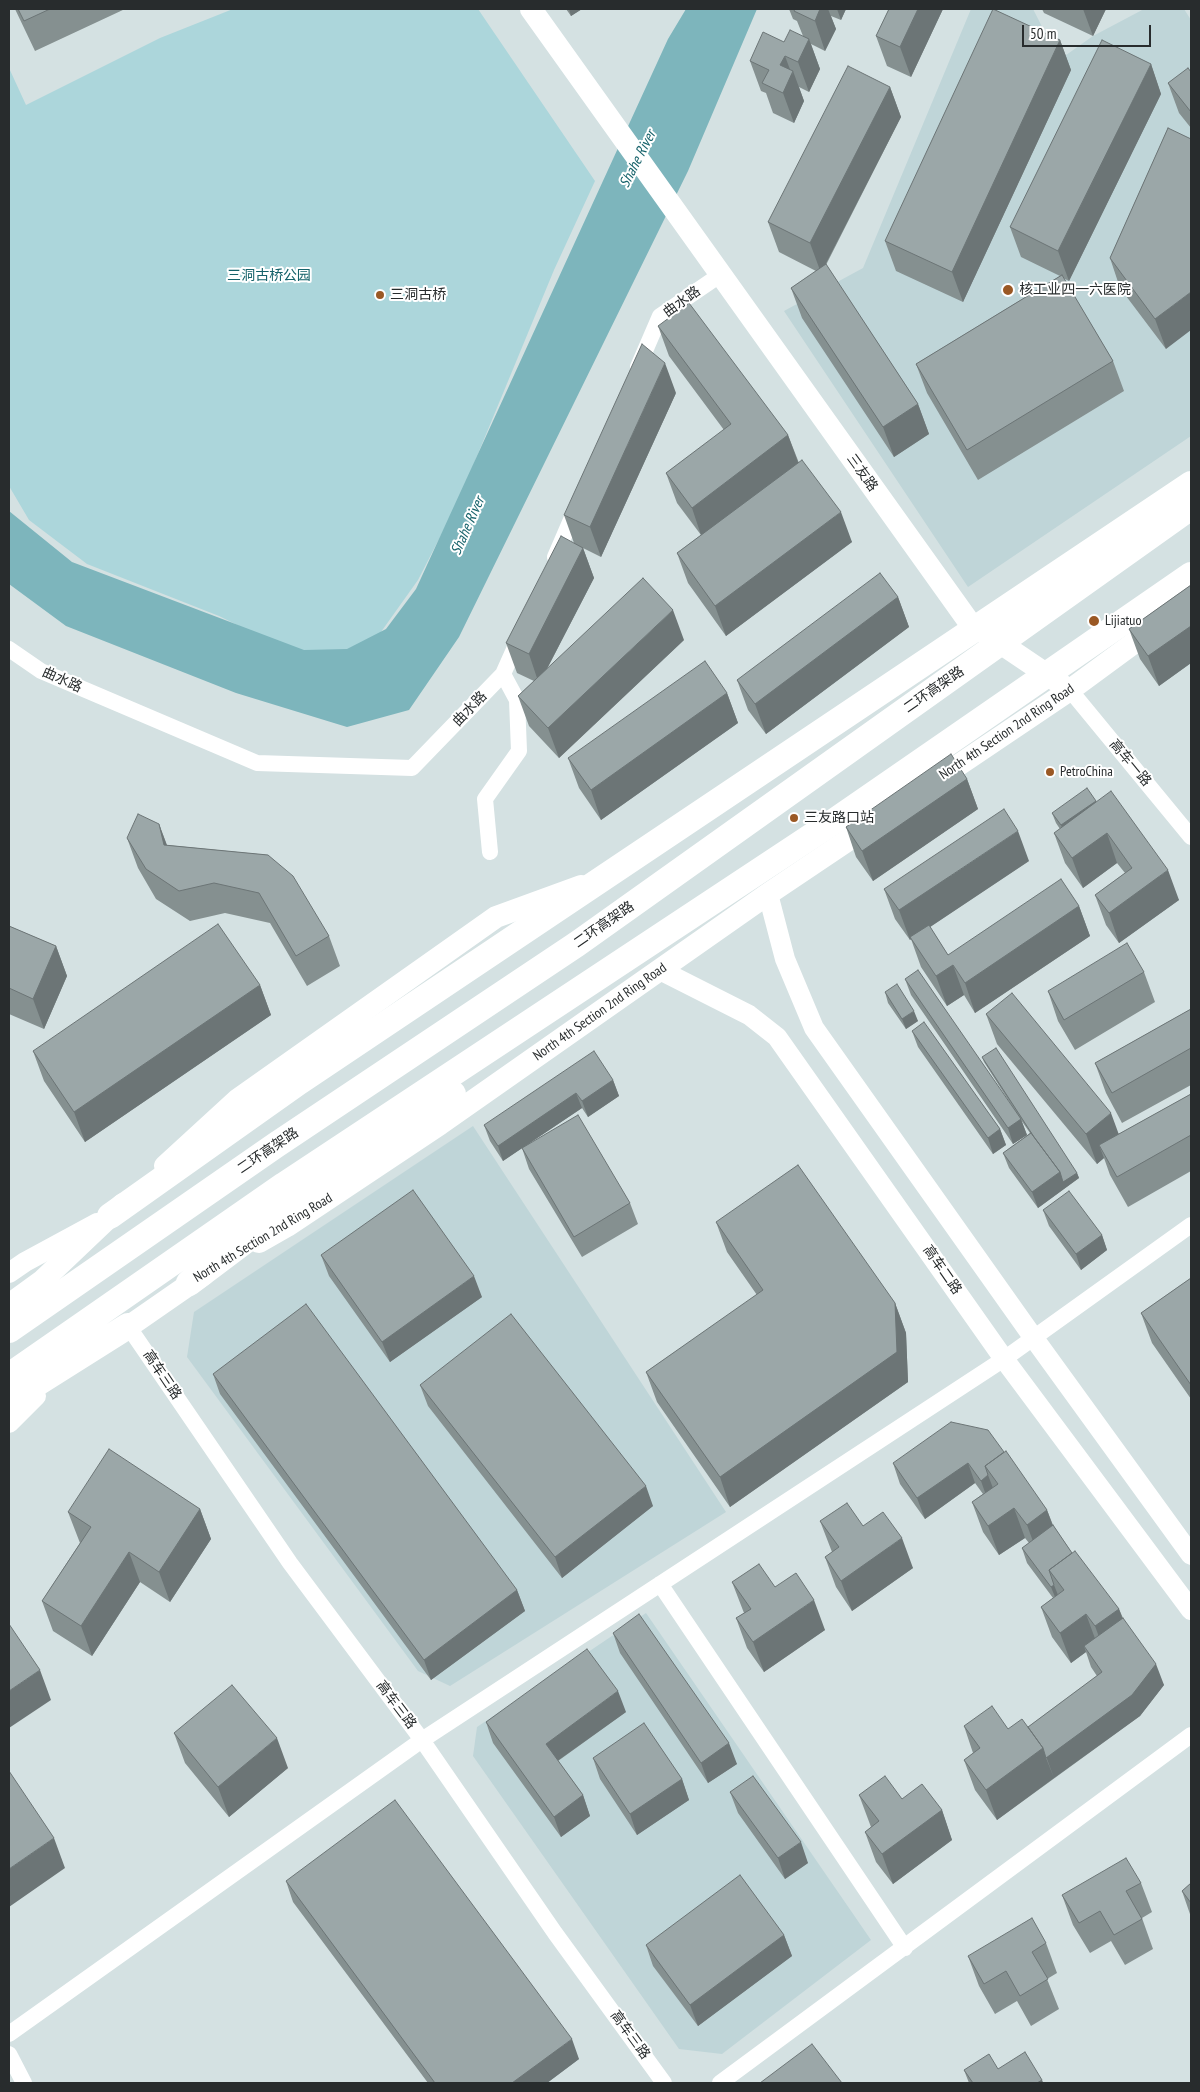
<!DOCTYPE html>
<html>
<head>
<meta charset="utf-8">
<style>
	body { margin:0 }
	#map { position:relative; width:1200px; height:2092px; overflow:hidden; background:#d4e1e2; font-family:"PT Sans Narrow",sans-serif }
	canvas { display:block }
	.frame { position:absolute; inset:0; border:10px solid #282c2d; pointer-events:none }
	.scale { position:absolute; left:1022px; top:25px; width:129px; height:22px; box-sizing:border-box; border:2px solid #282c2d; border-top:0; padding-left:6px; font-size:15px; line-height:18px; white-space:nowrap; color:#282c2d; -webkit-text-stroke:4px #fff; paint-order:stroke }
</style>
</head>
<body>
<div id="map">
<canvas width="1200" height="2092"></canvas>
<div class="frame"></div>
<div class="scale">50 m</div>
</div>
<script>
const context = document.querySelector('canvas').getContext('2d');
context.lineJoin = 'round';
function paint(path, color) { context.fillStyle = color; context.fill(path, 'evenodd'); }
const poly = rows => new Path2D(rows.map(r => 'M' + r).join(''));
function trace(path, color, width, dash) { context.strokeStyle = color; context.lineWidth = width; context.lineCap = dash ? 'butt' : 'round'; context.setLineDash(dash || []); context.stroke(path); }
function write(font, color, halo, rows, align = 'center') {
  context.font = font + ' "PT Sans Narrow","Noto Sans SC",sans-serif'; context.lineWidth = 4; context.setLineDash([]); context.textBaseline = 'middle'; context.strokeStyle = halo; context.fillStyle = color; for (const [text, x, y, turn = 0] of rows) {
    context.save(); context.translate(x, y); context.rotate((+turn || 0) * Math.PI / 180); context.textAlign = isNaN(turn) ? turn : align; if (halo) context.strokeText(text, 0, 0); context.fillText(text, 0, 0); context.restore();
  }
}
const built = poly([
	[971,9,1033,9,1059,60,1093,36,1144,9,1184,9,1191,20,1191,436,968,587,784,311,863,268],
	[473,1126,726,1512,450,1686,418,1671,187,1357,194,1312],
	[646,1613,871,1940,722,2054,679,2049,473,1756,477,1727]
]);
const green = poly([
	[233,9,478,9,595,181,554,270,458,502,418,580,371,646,312,662,219,616,87,564,29,520,9,486,9,68,26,105,160,38]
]);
const water = poly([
	[686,9,757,9,688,171,459,637,409,710,347,727,236,693,66,626,9,584,9,511,72,562,304,650,347,649,386,629,416,589,668,39]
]);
const minor = poly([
	[638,367,660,316,720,275],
	[555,557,577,506],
	[9,649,41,671,257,763,412,768,503,674,520,636],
	[1070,690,1191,837],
	[490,852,485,799,519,751,517,700,503,674],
	[128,1326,290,1563,422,1740,555,1933,664,2083],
	[660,1584,905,1948],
	[9,2034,422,1740,1004,1359,1191,1225],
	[9,2054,24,2083],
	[720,2083,1191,1735]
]);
const tertiary = poly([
	[768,894,785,959,814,1028,1033,1337,1191,1555],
	[660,970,749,1015,777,1037,1004,1359,1191,1610],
	[9,1273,25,1262,97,1223],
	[9,1423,36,1396]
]);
const secondary = poly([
	[531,9,969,622,1061,684],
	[932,783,1070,690,1191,601],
	[165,1166,237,1100,496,917,581,886],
	[259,1242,287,1226,440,1124,768,894,875,822],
	[9,1305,42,1281,123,1204],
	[115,1336,203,1275]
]);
const trunk = poly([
	[110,1216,299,1082,1191,484],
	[189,1283,278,1216,453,1094],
	[9,1330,276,1145,577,944,1191,507],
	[9,1376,284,1185,836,820,1191,575],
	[9,1401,128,1326]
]);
const wall = poly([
	[15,9,125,9,35,51],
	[566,9,582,9,571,16],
	[789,9,846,9,841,20,831,16,836,29,825,51,811,44,820,69,809,92,799,87,804,101,794,123,773,113,766,93,761,91,750,61,784,42,803,36,797,21,793,19],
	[889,9,943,9,911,77,887,66,876,36],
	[1042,9,1106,9,1093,36,1044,13],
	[1060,40,1071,70,963,302,896,271,885,241],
	[1151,64,1161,94,1069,281,1063,278,1113,361,1124,391,978,480,927,393,916,364,1060,276,1021,257,1010,227],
	[1191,72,1191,128,1179,113,1168,83],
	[890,87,901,117,826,265,918,404,929,434,894,457,802,318,791,288,816,271,779,252,768,222],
	[1168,128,1166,349,1120,288,1110,258],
	[658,326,788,435,799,463,852,542,726,636,688,583,677,553,701,535,677,503,666,473,724,430,669,356],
	[676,393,601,557,583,548,594,578,547,669,684,640,559,758,529,726,518,696,534,681,517,673,506,643,574,543,564,515],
	[1191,585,1191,663,1159,686,1140,659,1129,629],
	[898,597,909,627,766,734,748,710,737,680],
	[727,693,738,723,601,820,579,788,568,758],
	[967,779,978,809,873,881,856,857,846,827],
	[1096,802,1179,900,1119,943,1106,925,1095,895,1125,873,1117,863,1083,888,1065,863,1054,833,1060,829,1056,823,1052,813],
	[159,824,167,845,268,855,329,936,340,966,307,986,270,923,225,913,190,921,156,899,138,868,127,838],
	[1029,861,930,927,948,955,1079,906,1090,936,975,1013,964,995,947,1006,921,967,911,939,910,940,895,919,884,889],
	[9,926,56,946,67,976,44,1029,9,1014],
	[1144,972,1155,1002,1075,1050,1058,1021,1048,991],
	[905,979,1019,1117,984,1062,982,1057,1077,1173,1079,1178,1038,1208,1009,1168,1003,1153,1030,1133,1021,1120,1027,1135,1013,1144,911,995],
	[260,985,271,1015,85,1142,44,1081,33,1051],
	[885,992,918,1021,906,1029,888,1003],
	[1191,1009,1191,1085,1122,1123,1106,1093,1095,1063],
	[986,1014,1119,1134,1191,1094,1191,1171,1128,1207,1110,1175,1104,1158,1097,1164,997,1044],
	[912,1031,1000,1129,1006,1145,993,1154,918,1047],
	[613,1080,619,1096,588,1117,582,1108,530,1143,630,1203,638,1224,582,1257,529,1169,522,1148,503,1161,490,1141,484,1125],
	[1043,1210,1102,1235,1107,1250,1081,1270,1049,1226],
	[716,1222,895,1303,906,1333,908,1382,730,1507,657,1402,646,1372,757,1295,727,1252],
	[321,1255,482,1297,390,1362,329,1276],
	[1191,1278,1191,1399,1152,1343,1141,1313],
	[213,1374,517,1590,525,1611,431,1680,220,1394],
	[420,1385,653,1506,562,1578,428,1406],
	[1004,1452,1047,1510,1053,1525,1072,1553,1119,1609,1123,1618,1164,1685,1140,1716,997,1820,975,1790,964,1760,973,1753,964,1726,1008,1729,1028,1727,1097,1676,1091,1667,1086,1652,1071,1663,1052,1637,1041,1607,1053,1598,1027,1563,1022,1548,1029,1543,1025,1538,999,1555,983,1532,972,1502,983,1494,975,1483,925,1519,900,1484,893,1463],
	[200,1509,211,1539,170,1602,140,1582,92,1656,53,1631,42,1601,80,1543,68,1512],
	[820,1521,863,1526,913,1568,852,1611,836,1587,825,1557,832,1552],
	[732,1582,775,1587,825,1630,764,1672,747,1648,736,1618,744,1613],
	[613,1633,737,1764,708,1783,620,1653],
	[626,1712,558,1761,583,1795,590,1816,561,1837,493,1743,486,1722],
	[174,1733,288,1768,229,1817,185,1763],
	[593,1758,682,1779,689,1800,637,1835,600,1779],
	[730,1792,808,1863,785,1879,738,1813],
	[859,1795,902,1799,942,1810,952,1840,893,1884,876,1862,865,1832,871,1827],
	[286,1881,579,2059,547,2083,428,2083,293,1902],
	[1141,1883,1152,1912,1142,1918,1153,1949,1125,1965,1111,1941,1090,1953,1073,1925,1062,1895],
	[1191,1883,1191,1917,1182,1891],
	[784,1935,792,1956,698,2026,653,1966,646,1945],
	[1046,1943,1057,1973,1047,1979,1059,2009,1031,2026,1017,2001,995,2014,979,1986,968,1956],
	[998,2069,1042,2080,1043,2083,969,2083,964,2070]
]);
const shadedWall = poly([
	[569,9,582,9,571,16],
	[818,9,828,9,836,29,825,51,815,21],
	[837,9,846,9,841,20],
	[918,9,943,9,911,77,900,47],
	[1083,9,1106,9,1093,36],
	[809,39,820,69,809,92,798,62],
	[1060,40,1071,70,963,302,952,272],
	[785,56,792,75,793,71,804,101,794,123,783,93,780,65],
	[1151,64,1161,94,1069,281,1058,251],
	[890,87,901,117,821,273,810,243],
	[1191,292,1191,330,1166,349,1155,319],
	[665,363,676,393,601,557,590,527],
	[918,404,929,434,894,457,883,427],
	[788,435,799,465,702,538,692,508],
	[841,512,852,542,726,636,715,606],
	[583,548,594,578,539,684,529,654],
	[898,597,909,627,766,734,755,704],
	[673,610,684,640,559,758,548,728],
	[1191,626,1191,663,1159,686,1148,656],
	[727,693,738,723,601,820,591,790],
	[967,779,978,809,873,881,862,851],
	[1096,801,1100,811,1065,836,1061,825],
	[159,824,170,854,164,845],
	[1018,831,1029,861,912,939,910,937,911,939,910,940,899,910],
	[1107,833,1117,863,1083,888,1072,858],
	[1168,870,1179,900,1119,943,1109,913],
	[1079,906,1090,936,975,1013,965,983],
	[56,946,67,976,44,1029,33,999],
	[953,965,964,995,947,1006,936,976],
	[260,985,271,1015,85,1142,74,1112],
	[914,1011,918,1021,906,1029,902,1019],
	[613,1080,619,1096,588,1117,582,1101],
	[576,1093,582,1108,503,1161,498,1146],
	[1111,1113,1122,1143,1099,1145,1104,1158,1097,1164,1086,1134],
	[1021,1119,1027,1135,1013,1144,1008,1128],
	[1000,1129,1006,1145,993,1154,988,1138],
	[1060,1172,1077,1173,1079,1178,1038,1208,1032,1192],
	[1102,1235,1107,1250,1081,1270,1076,1254],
	[474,1276,482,1297,390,1362,382,1342],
	[895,1303,906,1333,908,1382,730,1507,720,1477],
	[968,1463,975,1483,925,1519,917,1498],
	[988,1475,996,1496,988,1501,981,1481],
	[646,1486,653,1506,562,1578,555,1557],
	[1014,1508,1025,1538,999,1555,988,1526],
	[200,1509,211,1539,170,1602,159,1572],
	[1047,1510,1058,1540,1038,1555,1027,1525],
	[902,1538,913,1568,852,1611,841,1581],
	[129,1552,140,1582,92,1656,81,1626],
	[1054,1585,1060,1600,1057,1602,1051,1587],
	[517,1590,525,1611,431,1680,424,1660],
	[814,1600,825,1630,764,1672,753,1642],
	[1119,1609,1130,1639,1106,1656,1095,1626],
	[1086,1614,1097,1644,1084,1646,1086,1652,1071,1663,1060,1633],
	[1156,1664,1164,1685,1140,1716,1054,1778,1046,1758],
	[40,1670,51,1700,9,1728,9,1691],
	[618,1691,626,1712,553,1764,546,1744],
	[277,1738,288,1768,229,1817,218,1787],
	[729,1743,737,1764,708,1783,701,1763],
	[1043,1748,1054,1778,997,1820,986,1790],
	[682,1779,689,1800,637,1835,630,1814],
	[583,1795,590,1816,561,1837,554,1817],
	[942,1810,952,1840,893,1884,882,1854],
	[54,1838,65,1868,9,1907,9,1869],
	[801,1842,808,1863,785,1879,778,1858],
	[784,1935,792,1956,698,2026,690,2005],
	[572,2039,579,2059,547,2083,512,2083],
	[1042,2080,1043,2083,1037,2083]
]);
const building = poly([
	[18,9,50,9,24,21,18,9],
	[795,9,820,9,815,21,794,11,795,9],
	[889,9,918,9,900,47,876,36,889,9],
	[993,9,1060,40,952,272,885,241,993,9],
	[790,30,809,39,798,62,785,56,780,65,793,71,783,93,762,83,769,70,750,61,763,32,784,42,790,30],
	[1102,40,1151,64,1058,251,1010,227,1102,40],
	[848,66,890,87,810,243,768,222,848,66],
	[1188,68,1191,72,1191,112,1168,83,1188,68],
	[1168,128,1191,139,1191,292,1155,319,1110,258,1168,128],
	[826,264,918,404,883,427,791,288,826,264],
	[1062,275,1113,361,967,450,916,364,1062,275],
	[689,303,788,435,692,508,666,473,731,424,658,326,689,303],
	[642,344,665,363,590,527,564,515,642,344],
	[802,460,841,512,715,606,677,553,802,460],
	[561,536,583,548,529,654,506,643,561,536],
	[880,573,898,597,755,704,737,680,880,573],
	[643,578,673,610,548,728,518,696,643,578],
	[1191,585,1191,626,1148,656,1129,629,1191,585],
	[705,661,727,693,591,790,568,758,705,661],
	[951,754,967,779,862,851,846,827,951,754],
	[1087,788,1096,801,1061,825,1052,813,1087,788],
	[1111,791,1168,870,1109,913,1095,895,1132,868,1107,833,1072,858,1054,833,1111,791],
	[1004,809,1018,831,899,910,884,889,1004,809],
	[138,814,159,824,164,845,268,855,293,876,329,936,296,956,259,893,214,883,179,891,146,869,127,838,138,814],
	[1061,879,1079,906,965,983,953,965,936,976,910,937,929,925,948,955,1061,879],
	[218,924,260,985,74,1112,33,1051,218,924],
	[9,926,56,946,33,999,9,988,9,926],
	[1127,943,1144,972,1064,1020,1048,991,1127,943],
	[918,970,1021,1119,1008,1128,905,979,918,970],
	[897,984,914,1011,902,1019,885,992,897,984],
	[1012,993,1111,1113,1086,1134,986,1014,1012,993],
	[1191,1009,1191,1048,1112,1093,1095,1063,1191,1009],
	[924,1022,1000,1129,988,1138,912,1031,924,1022],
	[996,1048,1077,1173,1063,1182,1060,1172,1034,1137,982,1057,996,1048],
	[594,1051,613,1080,582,1101,576,1093,498,1146,484,1125,594,1051],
	[1191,1094,1191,1135,1117,1177,1099,1145,1191,1094],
	[578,1115,630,1203,574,1237,522,1148,578,1115],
	[1031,1133,1060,1172,1032,1192,1003,1153,1031,1133],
	[798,1165,895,1303,897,1352,720,1477,646,1372,763,1290,716,1222,798,1165],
	[413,1190,474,1276,382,1342,321,1255,413,1190],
	[1069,1191,1102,1235,1076,1254,1043,1210,1069,1191],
	[1191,1278,1191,1385,1141,1313,1191,1278],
	[306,1304,517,1590,424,1660,213,1374,306,1304],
	[511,1314,646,1486,555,1557,420,1385,511,1314],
	[951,1422,988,1430,1004,1452,985,1466,988,1475,981,1481,968,1463,917,1498,893,1463,951,1422],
	[109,1449,200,1509,159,1572,129,1552,81,1626,42,1601,91,1527,68,1512,109,1449],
	[1006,1451,1047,1510,1027,1525,1014,1508,988,1526,972,1502,998,1484,985,1466,1006,1451],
	[847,1503,863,1526,883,1512,902,1538,841,1581,825,1557,839,1547,820,1521,847,1503],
	[1053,1525,1072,1553,1049,1570,1054,1585,1051,1587,1022,1548,1053,1525],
	[1075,1551,1119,1609,1095,1626,1086,1614,1060,1633,1041,1607,1064,1590,1049,1570,1075,1551],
	[759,1564,775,1587,796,1573,814,1600,753,1642,736,1618,751,1609,732,1582,759,1564],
	[639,1614,729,1743,701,1763,613,1633,639,1614],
	[1123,1618,1156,1664,1132,1695,1046,1758,1043,1748,1028,1727,1102,1672,1084,1646,1123,1618],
	[9,1624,40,1670,9,1691,9,1624],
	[587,1649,618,1691,546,1744,583,1795,554,1817,486,1722,587,1649],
	[232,1685,277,1738,218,1787,174,1733,232,1685],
	[992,1706,1008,1729,1022,1719,1043,1748,986,1790,964,1760,980,1748,964,1726,992,1706],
	[644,1723,682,1779,630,1814,593,1758,644,1723],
	[9,1771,54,1838,9,1869,9,1771],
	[753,1776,801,1842,778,1858,730,1792,753,1776],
	[885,1776,902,1799,922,1784,942,1810,882,1854,865,1832,879,1821,859,1795,885,1776],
	[395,1800,572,2039,512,2083,435,2083,286,1881,395,1800],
	[1126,1858,1141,1883,1126,1891,1142,1919,1114,1935,1100,1911,1079,1923,1062,1895,1126,1858],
	[740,1875,784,1935,690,2005,646,1945,740,1875],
	[1191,1883,1191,1903,1182,1891,1191,1883],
	[1032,1918,1046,1943,1032,1952,1048,1979,1020,1996,1006,1971,984,1984,968,1956,1032,1918],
	[812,2044,842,2083,760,2083,812,2044],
	[1025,2052,1042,2080,1037,2083,973,2083,964,2070,989,2054,998,2069,1025,2052]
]);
const markers = [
	[1008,290,6,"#9a5824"],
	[380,295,5,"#9a5824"],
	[1094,621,6,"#9a5824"],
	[1050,772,5,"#9a5824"],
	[794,818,5,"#9a5824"]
];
const parkNames = [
	["三洞古桥公园",269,276]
];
const poiNames = [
	["核工业四一六医院",1019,290],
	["三洞古桥",390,295],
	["Lijiatuo",1105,621],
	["PetroChina",1060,772],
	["三友路口站",804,818]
];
const streetNames = [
	["曲水路",682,302,-36],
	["三友路",862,473,54],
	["曲水路",62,680,24],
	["二环高架路",934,690,-35],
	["曲水路",470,709,-46],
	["North 4th Section 2nd Ring Road",1007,732,-34],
	["高车一路",1130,763,50],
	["二环高架路",604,925,-35],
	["North 4th Section 2nd Ring Road",600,1012,-35],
	["二环高架路",268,1151,-34],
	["North 4th Section 2nd Ring Road",263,1238,-31],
	["高车二路",942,1270,55],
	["高车三路",162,1375,56],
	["高车三路",396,1705,53],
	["高车三路",630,2035,54]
];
const waterNames = [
	["Shahe River",638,159,-63],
	["Shahe River",468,526,-66]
];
paint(built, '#bfd5d8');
paint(green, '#acd6db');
paint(water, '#7db5bc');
trace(minor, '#fff', 16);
trace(tertiary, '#fff', 20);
trace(secondary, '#fff', 22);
trace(trunk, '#fff', 26);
paint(wall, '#859090');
paint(shadedWall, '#6c7576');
paint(building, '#9ba7a8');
trace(building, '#6c7576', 1);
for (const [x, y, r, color] of markers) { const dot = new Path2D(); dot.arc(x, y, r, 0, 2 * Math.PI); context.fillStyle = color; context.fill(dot); trace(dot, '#fff', 2); }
write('14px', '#15626a', '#fff', parkNames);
write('14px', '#282c2d', '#fff', poiNames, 'left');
write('14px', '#282c2d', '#fff', streetNames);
write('italic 15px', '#17636b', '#fff', waterNames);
</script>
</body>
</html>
